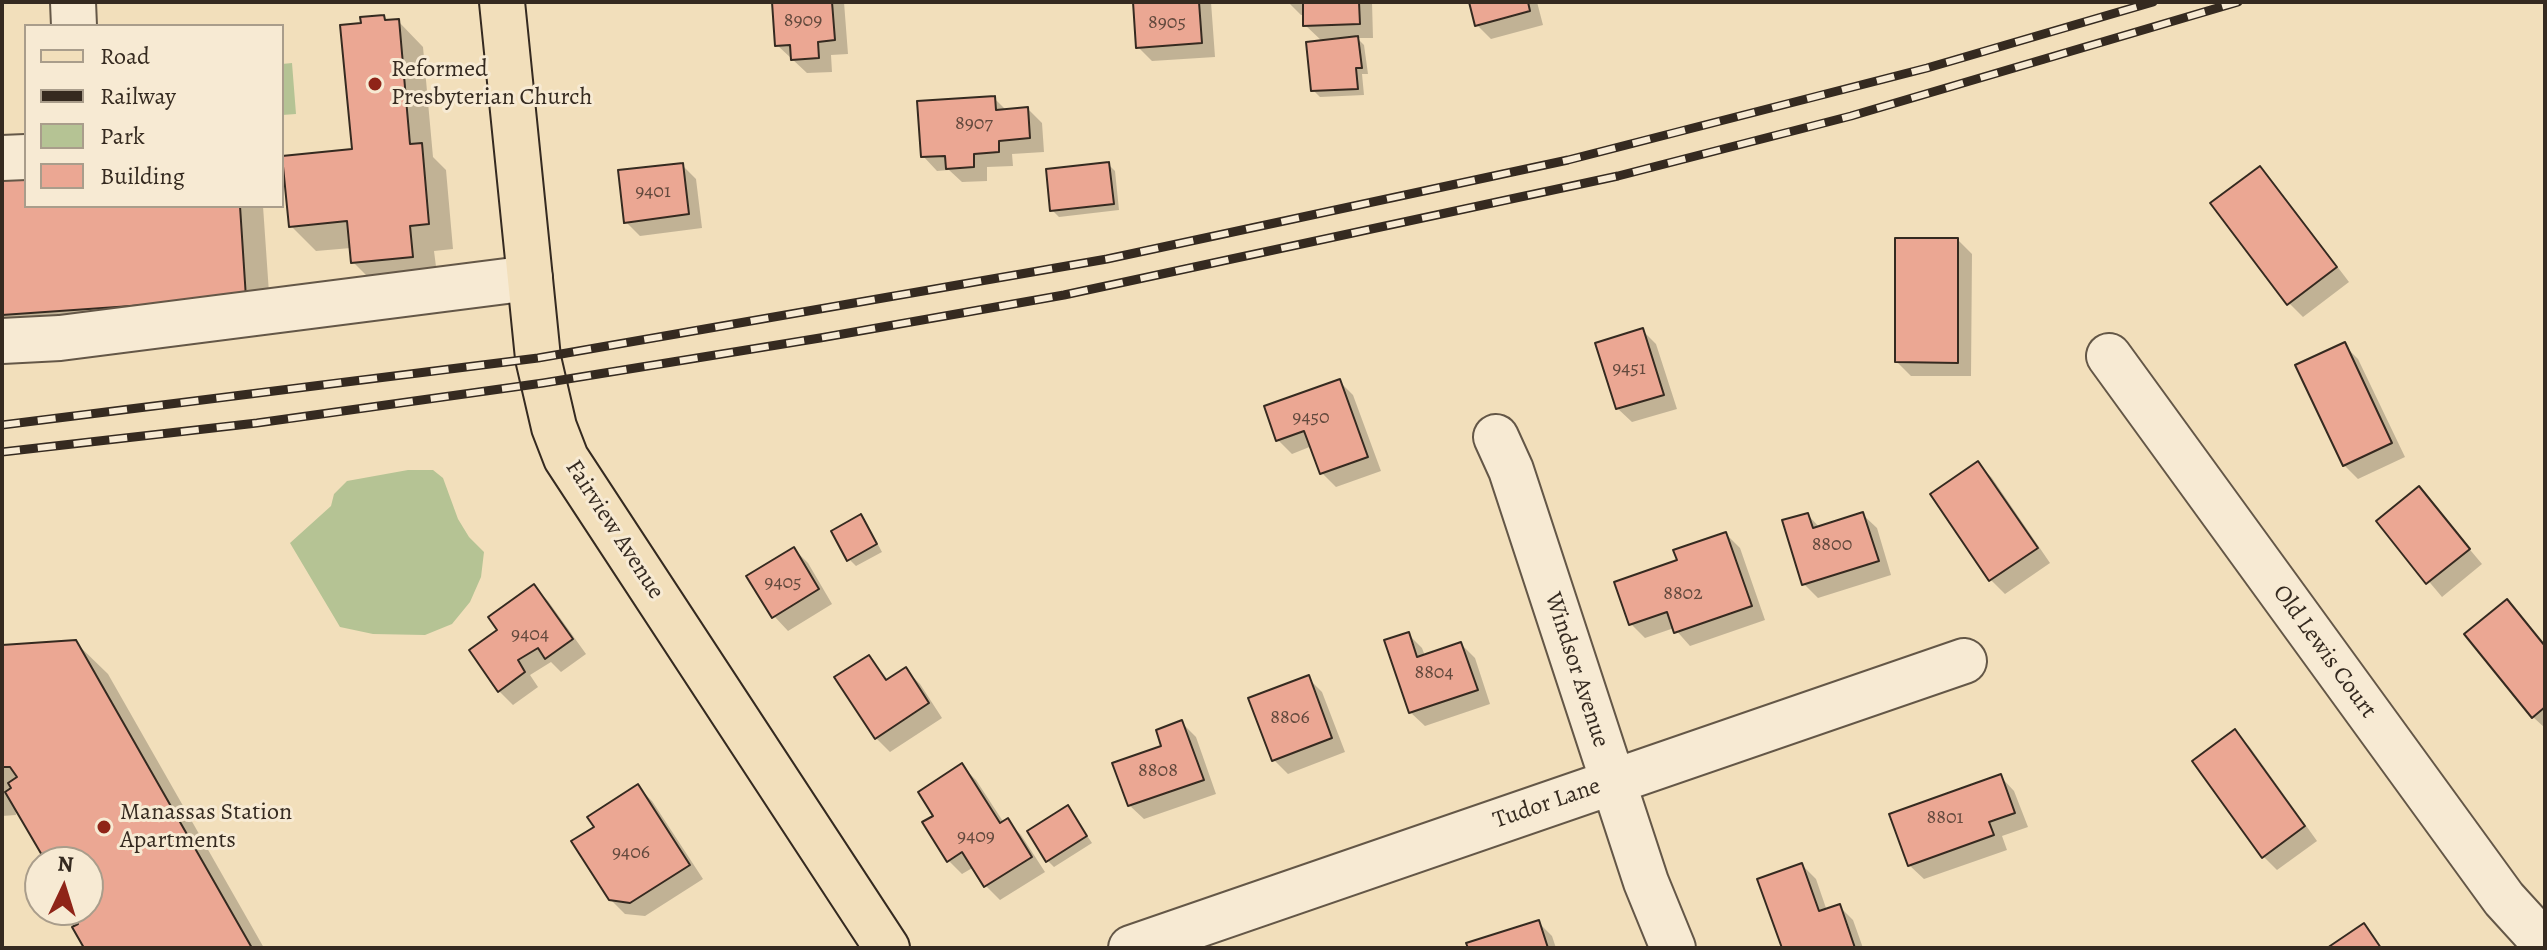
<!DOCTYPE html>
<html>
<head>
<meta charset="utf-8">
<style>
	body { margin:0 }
	#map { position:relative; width:2547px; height:950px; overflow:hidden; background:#f2dfbb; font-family:Alegreya,serif }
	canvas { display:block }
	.frame { position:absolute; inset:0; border:4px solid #352a20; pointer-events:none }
	.legend { position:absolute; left:24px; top:24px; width:260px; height:184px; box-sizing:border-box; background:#f7ead3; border:2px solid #a99d8b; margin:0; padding:10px 14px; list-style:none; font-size:24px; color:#352a20 }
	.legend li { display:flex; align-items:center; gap:16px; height:40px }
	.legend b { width:40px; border:2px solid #a99d8b }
	.north { position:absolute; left:24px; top:846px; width:80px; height:80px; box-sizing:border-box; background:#f7ead3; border:2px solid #a99d8b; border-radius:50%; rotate:4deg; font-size:22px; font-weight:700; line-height:32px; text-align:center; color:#352a20 }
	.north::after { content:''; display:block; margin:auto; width:28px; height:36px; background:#8f2418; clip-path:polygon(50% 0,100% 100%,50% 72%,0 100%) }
</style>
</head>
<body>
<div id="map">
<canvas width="2547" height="950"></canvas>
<div class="frame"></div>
<ul class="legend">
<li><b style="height:10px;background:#f2dfbb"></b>Road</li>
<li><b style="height:10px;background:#352a20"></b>Railway</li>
<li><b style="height:22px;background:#b5c394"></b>Park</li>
<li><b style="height:22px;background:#eba793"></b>Building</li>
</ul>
<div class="north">N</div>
</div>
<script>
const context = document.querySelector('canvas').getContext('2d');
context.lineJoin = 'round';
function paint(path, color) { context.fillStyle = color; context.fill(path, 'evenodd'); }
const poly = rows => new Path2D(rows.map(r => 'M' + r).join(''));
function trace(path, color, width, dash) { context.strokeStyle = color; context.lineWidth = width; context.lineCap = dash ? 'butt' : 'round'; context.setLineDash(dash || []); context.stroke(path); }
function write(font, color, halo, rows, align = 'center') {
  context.font = font + ' Alegreya,serif'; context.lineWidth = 6; context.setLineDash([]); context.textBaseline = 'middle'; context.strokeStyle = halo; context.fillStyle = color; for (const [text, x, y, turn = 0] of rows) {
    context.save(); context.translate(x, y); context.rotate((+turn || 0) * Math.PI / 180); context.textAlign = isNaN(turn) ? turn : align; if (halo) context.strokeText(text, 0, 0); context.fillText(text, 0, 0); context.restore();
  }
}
const green = poly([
	[292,63,296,114,282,115,282,64],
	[408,470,433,470,443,478,458,519,469,537,484,552,481,577,470,602,452,624,425,635,373,634,340,627,290,543,331,506,334,494,347,481]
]);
const shadow = poly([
	[774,2,844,2,848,54,831,55,832,72,807,73,777,45],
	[1135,2,1211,2,1215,57,1152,61,1138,47],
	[1288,2,1372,2,1373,38,1357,38,1364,45,1368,74,1362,74,1364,95,1320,97,1313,90,1323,42,1305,25,1305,15,1301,15],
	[1471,2,1537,2,1543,25,1491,39,1477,25],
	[383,17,389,22,398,21,423,47,433,157,446,170,453,249,434,251,438,282,378,287,353,262,351,248,316,251,291,226,354,151,363,25],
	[994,98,1007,111,1028,109,1042,123,1044,152,1012,154,1013,166,987,167,987,181,962,182,949,170,937,171,923,156],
	[1108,164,1115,171,1119,210,1059,217,1052,210],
	[682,165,696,179,702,228,640,236,626,222],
	[2259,168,2273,182,2349,282,2303,317,2289,303],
	[26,179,26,206,263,206,271,322,2,342,2,181],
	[1958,240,1972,254,1971,376,1911,376,1897,362],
	[1642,330,1656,344,1677,409,1632,422,1617,408],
	[2344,345,2358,359,2405,457,2358,479,2344,465],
	[1339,381,1353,395,1381,471,1336,487,1322,473,1312,446,1292,454,1278,440],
	[1978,463,1992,478,2050,563,2005,594,1991,580,1932,494],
	[2419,489,2482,564,2442,597,2378,521],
	[1862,514,1877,528,1891,575,1818,598,1804,584,1808,515,1820,528],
	[861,517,867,524,882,552,856,566,849,559],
	[1726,534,1740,548,1765,620,1690,646,1674,628,1645,638,1631,624,1679,561],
	[794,549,808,563,832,604,788,631,774,616],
	[534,587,548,601,586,654,561,672,551,662,530,675,538,687,513,705,499,691,500,631],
	[2507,602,2545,646,2545,728,2533,717],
	[1408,634,1422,648,1425,656,1461,644,1475,658,1490,704,1425,726,1410,712],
	[75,642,108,674,264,948,87,948,80,925,73,910,88,910,88,862,48,862,15,805,16,815,2,816,2,647],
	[869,657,889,681,906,670,920,684,942,718,890,752,876,738],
	[1308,678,1322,692,1345,752,1288,774,1274,760],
	[1182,723,1196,737,1216,794,1144,819,1129,805],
	[2235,732,2249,746,2317,841,2277,870,2263,856],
	[962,766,976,780,1004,823,1007,821,1021,835,1045,872,1000,900,986,886,974,867,962,874,948,860,936,816],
	[2000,776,2014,791,2028,827,2002,836,2007,850,1924,879,1909,865],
	[638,787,652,801,703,879,645,916,625,914,610,899,597,828],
	[1068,807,1092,843,1054,867,1048,861],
	[1802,865,1816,879,1827,911,1839,906,1853,920,1863,948,1784,948],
	[1538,922,1552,936,1556,948,1470,948]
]);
const building = poly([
	[772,2,832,2,835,40,818,42,819,58,791,60,790,45,775,46,772,2],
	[1133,2,1199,2,1202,43,1136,48,1133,2],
	[1303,2,1359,2,1360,24,1303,26,1303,2],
	[1469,2,1528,2,1530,11,1475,26,1469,2],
	[384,15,385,20,399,19,410,144,422,143,429,224,410,226,413,257,351,263,347,221,289,227,282,156,352,149,340,25,361,23,360,17,384,15],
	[1358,36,1362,68,1356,68,1358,89,1311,91,1306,42,1358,36],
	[995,96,996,110,1028,107,1030,138,999,141,999,152,974,154,974,167,946,169,945,156,921,157,917,101,995,96],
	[1109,162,1114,204,1050,211,1046,169,1109,162],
	[683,163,689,214,624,223,618,170,683,163],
	[2260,166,2337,267,2287,305,2210,203,2260,166],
	[26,177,26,206,240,206,246,298,2,315,2,179,26,177],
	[1895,238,1958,238,1958,363,1895,362,1895,238],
	[1643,328,1664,395,1616,409,1595,343,1643,328],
	[2345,342,2392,443,2343,466,2295,365,2345,342],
	[1340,379,1368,457,1320,474,1304,431,1276,441,1264,406,1340,379],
	[1978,461,2038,548,1989,581,1930,494,1978,461],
	[2419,486,2470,549,2426,584,2376,521,2419,486],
	[1863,512,1879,561,1802,585,1782,520,1808,513,1813,528,1863,512],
	[861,514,877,544,847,561,831,531,861,514],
	[1726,532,1752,606,1674,633,1667,612,1629,625,1614,582,1677,560,1673,550,1726,532],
	[794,547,819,589,772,618,746,576,794,547],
	[534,584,573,639,545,659,538,648,518,660,525,672,498,692,469,650,497,630,488,617,534,584],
	[2507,599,2545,646,2545,707,2532,718,2464,634,2507,599],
	[1409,632,1417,657,1461,642,1478,690,1409,713,1384,640,1409,632],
	[76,640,252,948,84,948,72,927,78,924,70,910,88,910,88,862,46,862,5,792,11,788,8,783,17,777,10,767,2,767,2,645,76,640],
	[869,655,886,680,906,667,929,703,875,739,834,677,869,655],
	[1309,675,1332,738,1272,761,1248,698,1309,675],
	[1182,720,1204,780,1128,806,1112,763,1161,746,1156,730,1182,720],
	[2235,729,2305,826,2262,858,2192,761,2235,729],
	[962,763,1000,823,1008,818,1032,857,984,887,962,852,947,862,922,822,933,816,918,792,962,763],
	[2001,774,2015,813,1989,822,1994,835,1908,866,1889,814,2001,774],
	[638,784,690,865,630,903,609,900,571,841,594,827,587,817,638,784],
	[1068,805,1087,836,1046,862,1027,831,1068,805],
	[1802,863,1819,911,1840,904,1855,948,1782,948,1757,879,1802,863],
	[1539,920,1548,948,1468,948,1466,943,1539,920],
	[2364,923,2381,948,2327,948,2364,923]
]);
const minor = poly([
	[73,2,74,26],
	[2,158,26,157],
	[2,341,60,338,530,278],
	[2109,356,2504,899,2545,944],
	[1496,437,1511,470,1646,882,1673,948],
	[1131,948,1964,661]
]);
const major = poly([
	[502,2,538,358,554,427,566,458,887,948]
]);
const rail = poly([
	[2,425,538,358,1107,259,1568,160,1927,68,2153,2],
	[2,452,257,423,543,383,820,338,1064,295,1618,176,1851,116,2238,2]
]);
const markers = [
	[375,84,8,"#8f2418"],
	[104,827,8,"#8f2418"]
];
const numberNames = [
	["8909",803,21],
	["8905",1167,23],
	["8907",974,124],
	["9401",653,192],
	["9451",1629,369],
	["9450",1311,418],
	["8800",1832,545],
	["9405",783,583],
	["8802",1683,594],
	["9404",530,635],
	["8804",1434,673],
	["8806",1290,718],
	["8808",1158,771],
	["8801",1945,818],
	["9409",976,837],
	["9406",631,853]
];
const poiNames = [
	["Reformed",391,70],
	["Presbyterian Church",391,98],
	["Manassas Station",120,813],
	["Apartments",120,841]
];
const streetNames = [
	["Fairview Avenue",614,530,57],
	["Old Lewis Court",2324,652,54],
	["Windsor Avenue",1576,670,72],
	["Tudor Lane",1547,804,-19]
];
paint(green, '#b5c394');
paint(shadow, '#0003');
paint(building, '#eba793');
trace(building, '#352a20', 2);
trace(minor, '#645747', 48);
trace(major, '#352a20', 48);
trace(minor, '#f7ead3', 44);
trace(major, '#f2dfbb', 44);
trace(rail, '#352a20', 9);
trace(rail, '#f7ead3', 6, [18]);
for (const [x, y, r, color] of markers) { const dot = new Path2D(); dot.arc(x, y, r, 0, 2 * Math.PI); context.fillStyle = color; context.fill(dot); trace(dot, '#f7ead3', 3); }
write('20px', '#62493d', null, numberNames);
write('24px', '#352a20', '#f7ead3', poiNames, 'left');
write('24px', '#352a20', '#f7ead3', streetNames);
</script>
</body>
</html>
